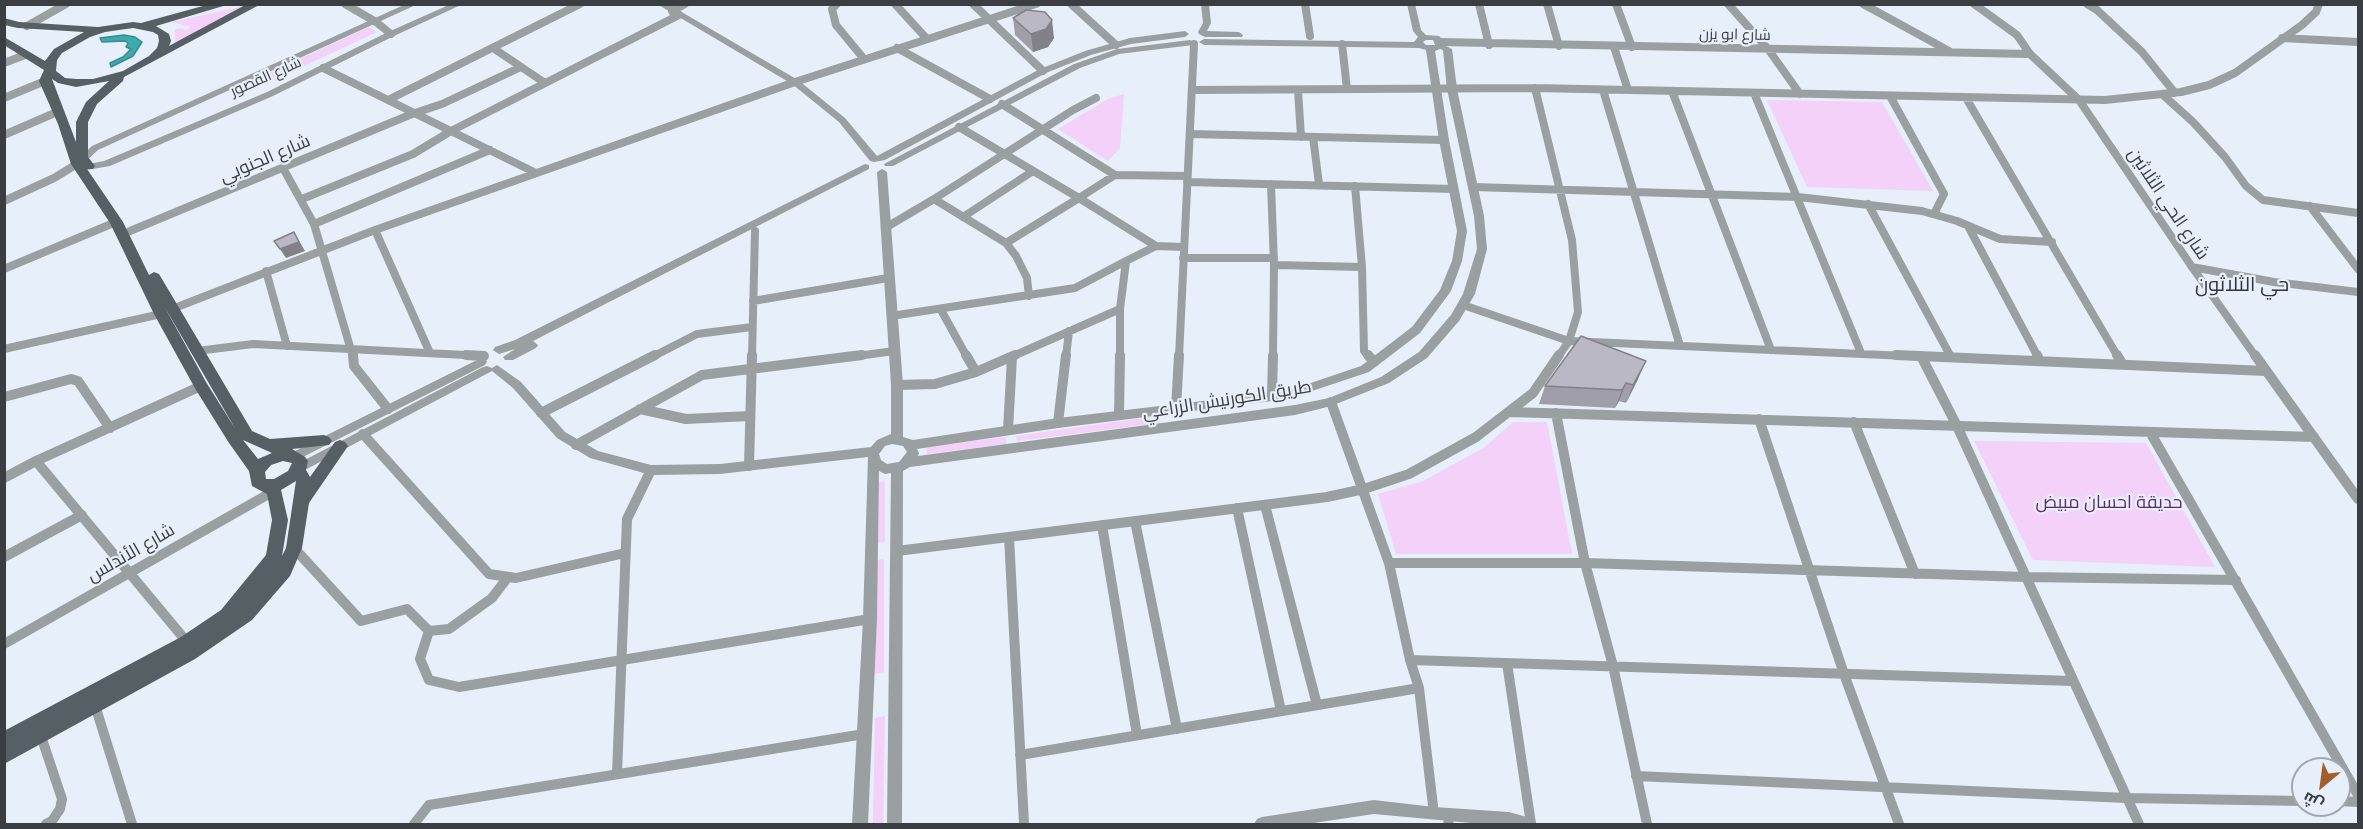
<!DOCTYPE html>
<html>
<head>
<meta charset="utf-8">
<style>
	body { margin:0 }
	#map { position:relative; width:2363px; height:829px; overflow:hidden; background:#e7effa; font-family:Figtree,Cairo,sans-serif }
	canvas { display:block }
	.frame { position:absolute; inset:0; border:6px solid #3a3d41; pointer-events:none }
	.north { position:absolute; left:2291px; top:757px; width:60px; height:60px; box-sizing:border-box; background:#e7effa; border:2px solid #a2a8b0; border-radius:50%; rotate:209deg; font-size:16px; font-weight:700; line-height:24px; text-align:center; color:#3a3d41 }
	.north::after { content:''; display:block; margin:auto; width:21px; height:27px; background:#a25e2e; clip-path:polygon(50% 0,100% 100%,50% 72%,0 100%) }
</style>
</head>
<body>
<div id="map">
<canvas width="2363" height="829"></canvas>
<div class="frame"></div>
<div class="north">ش</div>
</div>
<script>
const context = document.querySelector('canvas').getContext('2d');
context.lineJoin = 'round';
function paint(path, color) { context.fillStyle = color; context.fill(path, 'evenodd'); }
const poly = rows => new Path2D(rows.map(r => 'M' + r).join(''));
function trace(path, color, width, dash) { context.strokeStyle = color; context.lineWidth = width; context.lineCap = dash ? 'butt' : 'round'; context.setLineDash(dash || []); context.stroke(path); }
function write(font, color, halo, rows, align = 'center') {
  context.font = font + ' Figtree,Cairo,sans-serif'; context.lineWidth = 4.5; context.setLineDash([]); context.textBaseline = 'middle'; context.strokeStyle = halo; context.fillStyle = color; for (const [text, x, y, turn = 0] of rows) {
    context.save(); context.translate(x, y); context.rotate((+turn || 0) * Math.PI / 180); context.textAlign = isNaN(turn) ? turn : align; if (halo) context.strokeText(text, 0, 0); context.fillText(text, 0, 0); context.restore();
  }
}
const green = poly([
	[244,6,175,44,175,30,181,28,186,30,191,27,172,22],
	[369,27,377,32,244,94,239,95,233,92,239,87],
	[1124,94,1120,148,1108,161,1058,129,1108,99],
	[1767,100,1882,102,1933,191,1807,187],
	[1158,416,1160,423,1017,441,1016,436],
	[1513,422,1547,422,1572,554,1396,554,1378,494,1423,481,1485,447],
	[1005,437,1007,444,927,454,926,447],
	[1974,441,2146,443,2215,567,2033,560],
	[885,481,885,542,876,543,877,482],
	[884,559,884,672,874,674,877,560],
	[885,716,883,824,873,824,875,718]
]);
const water = poly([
	[124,35,135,37,142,42,133,56,111,67,110,63,123,57,131,49,126,47,128,43,125,41,102,42,100,38,124,35]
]);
const minorFar1 = poly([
	[345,4,376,22,391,34],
	[837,4,832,9,836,25,864,59],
	[895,4,927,39],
	[973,4,1043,71],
	[1071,4,1116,45],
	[1305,4,1310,36],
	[1479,4,1489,45],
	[1547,4,1559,46],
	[1616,4,1632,47],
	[1728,4,1768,49,1800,94],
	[1863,4,1949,51],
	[1974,4,2017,35,2030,54,2079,100,2192,267,2256,357],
	[2087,4,2097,10,2142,52,2175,93],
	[672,11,685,4],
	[27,26,66,4],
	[2282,38,2358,42],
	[1440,42,2030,54],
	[1342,44,1347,89],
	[1614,47,1628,90],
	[493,48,545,83],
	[897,48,990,99],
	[4,63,25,55],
	[323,68,536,173],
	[1535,88,1572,240,1578,312,1569,341,1558,357],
	[1192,90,1535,88,2105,100,2181,92,2209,85,2235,73,2302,25,2316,12,2319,4],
	[1298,90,1301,137],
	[1603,90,1680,346],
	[1672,91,1771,350],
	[1754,93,1861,353],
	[2162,94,2193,122,2225,157,2246,186,2263,200,2358,213],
	[1890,96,1944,194,1934,214],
	[4,98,45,81],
	[1966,98,2118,357],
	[388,100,580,4],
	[1002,104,1115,175],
	[959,127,1079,198,1115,175,1187,176],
	[1190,134,1444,140],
	[4,135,57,112],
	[1313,137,1319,184],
	[283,168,314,224,353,357],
	[1187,182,1454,189],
	[1271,184,1274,265,1273,357],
	[1355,186,1362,267,1364,351,1369,357],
	[1473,187,1798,197,1922,211,1957,221,2000,239,2052,242],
	[302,199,413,154,451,131,679,15],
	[934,199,1073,110,1096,98],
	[4,201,54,178,77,164],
	[1868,204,1951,357],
	[2310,206,2358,269],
	[963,217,1033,171],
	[314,224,490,150],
	[1968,226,2038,357],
	[885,228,934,199,1006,243,1079,198,1156,246,1184,247],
	[375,230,430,353],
	[130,231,412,114,442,104,521,67],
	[1006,243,1016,256,1027,278,1029,296],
	[1183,258,1274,258],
	[1274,265,1362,267],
	[2192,267,2274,282,2358,292],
	[4,269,116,222],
	[266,271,287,346],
	[753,301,888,278],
	[1463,305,1569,341,1930,357],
	[172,309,375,230,795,82,1036,4],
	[941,310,967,357],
	[891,316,1075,288,1126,261],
	[4,349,161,314],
	[197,351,253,344,484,356],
	[652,357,697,334,752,327],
	[752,357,755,231],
	[850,357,894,351],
	[1011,357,1120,309],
	[1066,357,1069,331],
	[1120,357,1120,309,1126,261,1156,246],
	[1179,357,1194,44]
]);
const minor = poly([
	[353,355,354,366,388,409],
	[466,355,484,356],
	[966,355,976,372],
	[1368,355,1374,362],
	[1896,355,2266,371],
	[2037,355,2040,361],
	[2117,355,2123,365],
	[2255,355,2358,499],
	[1921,356,1957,426,2139,824],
	[897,385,935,384,976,372,1015,355],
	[1272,396,1273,355],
	[4,397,71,379,78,381,110,428],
	[1331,402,1389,563,1410,660,1419,688,1434,814],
	[1176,408,1179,355],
	[640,409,686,419,750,416],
	[1510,412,2314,437],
	[541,413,655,355],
	[1556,413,1585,563,1613,666,1647,824],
	[1119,415,1120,355],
	[1759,419,1844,674,1899,824],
	[1854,422,1915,574],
	[1058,423,1066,355],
	[1008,430,1012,357],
	[2150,432,2358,795],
	[363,434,489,574,516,578,625,553],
	[576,445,702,375,862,355],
	[36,461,187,642],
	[749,466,752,355],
	[4,478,36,461,201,386],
	[1265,505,1317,705],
	[1237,508,1281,711],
	[1135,521,1177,729],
	[1102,525,1137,735],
	[1009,537,1024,824],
	[294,548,361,621,407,609,429,631,449,629,492,598,508,577],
	[897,551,1327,497,1364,489,1409,474,1476,437,1533,393,1559,355],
	[4,557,82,515],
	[1389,563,1585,563,2026,577,2236,580],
	[429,631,420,659,429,680,459,687,870,619],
	[4,644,274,491],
	[1410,660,2072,681],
	[1507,663,1531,824],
	[94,702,132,824],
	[41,736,62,799,60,809,52,821,46,824],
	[1020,755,1419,688],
	[617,774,627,519,651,470],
	[1636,776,2126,798,2303,801],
	[2339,801,2358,802],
	[414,824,429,805,864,734],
	[1448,824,1450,815]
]);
const tertiary = poly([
	[406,4,418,4,98,150,82,165,104,161,267,92,388,32,451,4,463,4,394,36,273,96,110,166,81,171,72,164,92,146,406,4],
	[657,4,668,4,798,80,845,118,877,156,1040,69,1085,51,1130,38,1185,31,1189,34,1185,37,1131,44,1091,55,1046,73,885,160,874,162,870,161,839,122,792,84,657,4],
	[1201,4,1209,4,1211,23,1207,31,1239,32,1243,35,1242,37,1205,37,1199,34,1198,32,1203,23,1201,4],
	[1407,4,1415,4,1421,30,1426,35,1439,36,1445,42,1444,45,1452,49,1457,89,1484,216,1487,249,1475,294,1459,321,1427,358,1389,383,1331,406,1295,415,910,467,903,471,902,824,887,824,891,473,885,474,879,471,877,619,868,824,852,824,863,619,868,457,720,474,651,475,590,458,557,438,513,388,492,371,303,471,295,471,293,468,295,465,483,367,487,366,492,368,497,365,521,382,565,432,598,451,651,465,720,464,871,447,877,440,891,434,891,385,877,172,882,169,887,172,903,385,903,437,913,440,1058,418,1287,391,1361,366,1412,327,1440,290,1452,261,1457,231,1439,140,1426,50,1419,48,1204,45,1199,42,1204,39,1414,42,1418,37,1413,31,1407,4],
	[1426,40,1433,40,1435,45,1426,45,1423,42,1426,40],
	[1440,49,1443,50,1447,89,1474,216,1477,249,1463,294,1451,315,1419,352,1381,377,1329,398,1295,405,918,456,919,453,917,449,1058,428,1288,399,1369,372,1420,333,1451,291,1462,261,1467,231,1449,140,1435,51,1440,49],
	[892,444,903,446,907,452,899,462,887,464,881,460,879,454,885,446,892,444],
	[1190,40,1195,43,1193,45,1119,54,1080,68,893,166,885,166,884,164,1074,64,1117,49,1190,40],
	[865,164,869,165,869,169,533,341,538,345,536,348,513,360,505,360,503,357,515,349,499,354,493,350,495,347,515,340,865,164],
	[481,358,485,359,487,362,485,365,299,459,295,461,291,459,289,456,291,453,481,358],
	[1374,800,1434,807,1509,812,1534,819,1537,824,1482,824,1374,814,1307,824,1254,824,1257,819,1262,817,1374,800]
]);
const primary = poly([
	[210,4,230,4,156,26,169,34,171,41,169,46,247,4,261,4,124,77,123,81,97,104,88,122,88,157,95,166,93,169,87,169,123,222,149,275,154,272,159,274,252,431,270,439,324,435,329,437,332,441,329,445,292,449,305,457,308,461,306,470,310,477,335,442,340,440,345,442,348,446,309,503,302,548,290,576,252,620,195,659,4,764,4,731,181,637,221,610,266,555,272,520,267,494,252,486,249,471,229,443,196,390,154,314,110,223,71,164,58,124,39,81,44,70,4,45,4,37,45,61,54,49,84,32,18,28,4,25,4,18,19,22,98,27,133,22,141,23,210,4],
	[133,28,153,32,158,35,159,41,157,48,149,56,123,71,93,79,76,79,65,78,56,71,57,60,62,53,90,37,105,32,133,28],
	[52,79,58,83,76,87,109,81,86,102,76,122,76,142,52,79],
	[164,306,236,430,206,382,164,306],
	[243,440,272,453,258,459,243,440],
	[283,461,292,463,288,471,274,479,266,479,265,472,271,465,283,461],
	[296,481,286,548,282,556,288,520,281,490,296,481]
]);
const wall = poly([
	[1013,18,1054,38,1048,47,1033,52,1015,35],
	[1638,379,1626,403,1619,401,1615,408,1539,404,1545,386]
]);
const shadedWall = poly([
	[1052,20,1054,38,1048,47,1033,52,1031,34],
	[294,232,305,251,286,258,280,249],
	[1646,361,1638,379,1626,403,1633,385],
	[1626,383,1619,401,1615,408,1622,390]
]);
const building = poly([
	[1026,10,1045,12,1052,20,1046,29,1031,34,1013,18,1026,10],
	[294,232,299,242,280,249,274,241,294,232],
	[1581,336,1646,361,1633,385,1626,383,1622,390,1545,386,1581,336]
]);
const farStreetnames = [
	["شارع ابو يزن",1735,35,1],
	["شارع القصور",266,77,-24]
];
const streetNames = [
	["شارع الجنوبي",265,159,-23],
	["شارع الحي الثلاثين",2168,204,56],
	["طريق الكورنيش الزراعي",1227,400,-9],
	["شارع الأندلس",131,553,-30]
];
const parkNames = [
	["حديقة احسان مبيض",2109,503]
];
const neighbourhoodNames = [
	["حي الثلاثون",2242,285]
];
paint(green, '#f3d1f9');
paint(water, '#3cabaf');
trace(water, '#3b8a8e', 1.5);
trace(minorFar1, '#9aa0a2', 8);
trace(minor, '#9aa0a2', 10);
paint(tertiary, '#9aa0a2');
paint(primary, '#555f64');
paint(wall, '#9f9ea9');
paint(shadedWall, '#828189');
paint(building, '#b9b8c4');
trace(building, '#828189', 1.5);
write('15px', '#3a3d41', '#e7effa', farStreetnames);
write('18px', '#3a3d41', '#e7effa', streetNames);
write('18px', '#63276d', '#e7effa', parkNames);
write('20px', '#2f353e', '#e7effa', neighbourhoodNames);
</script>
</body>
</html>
